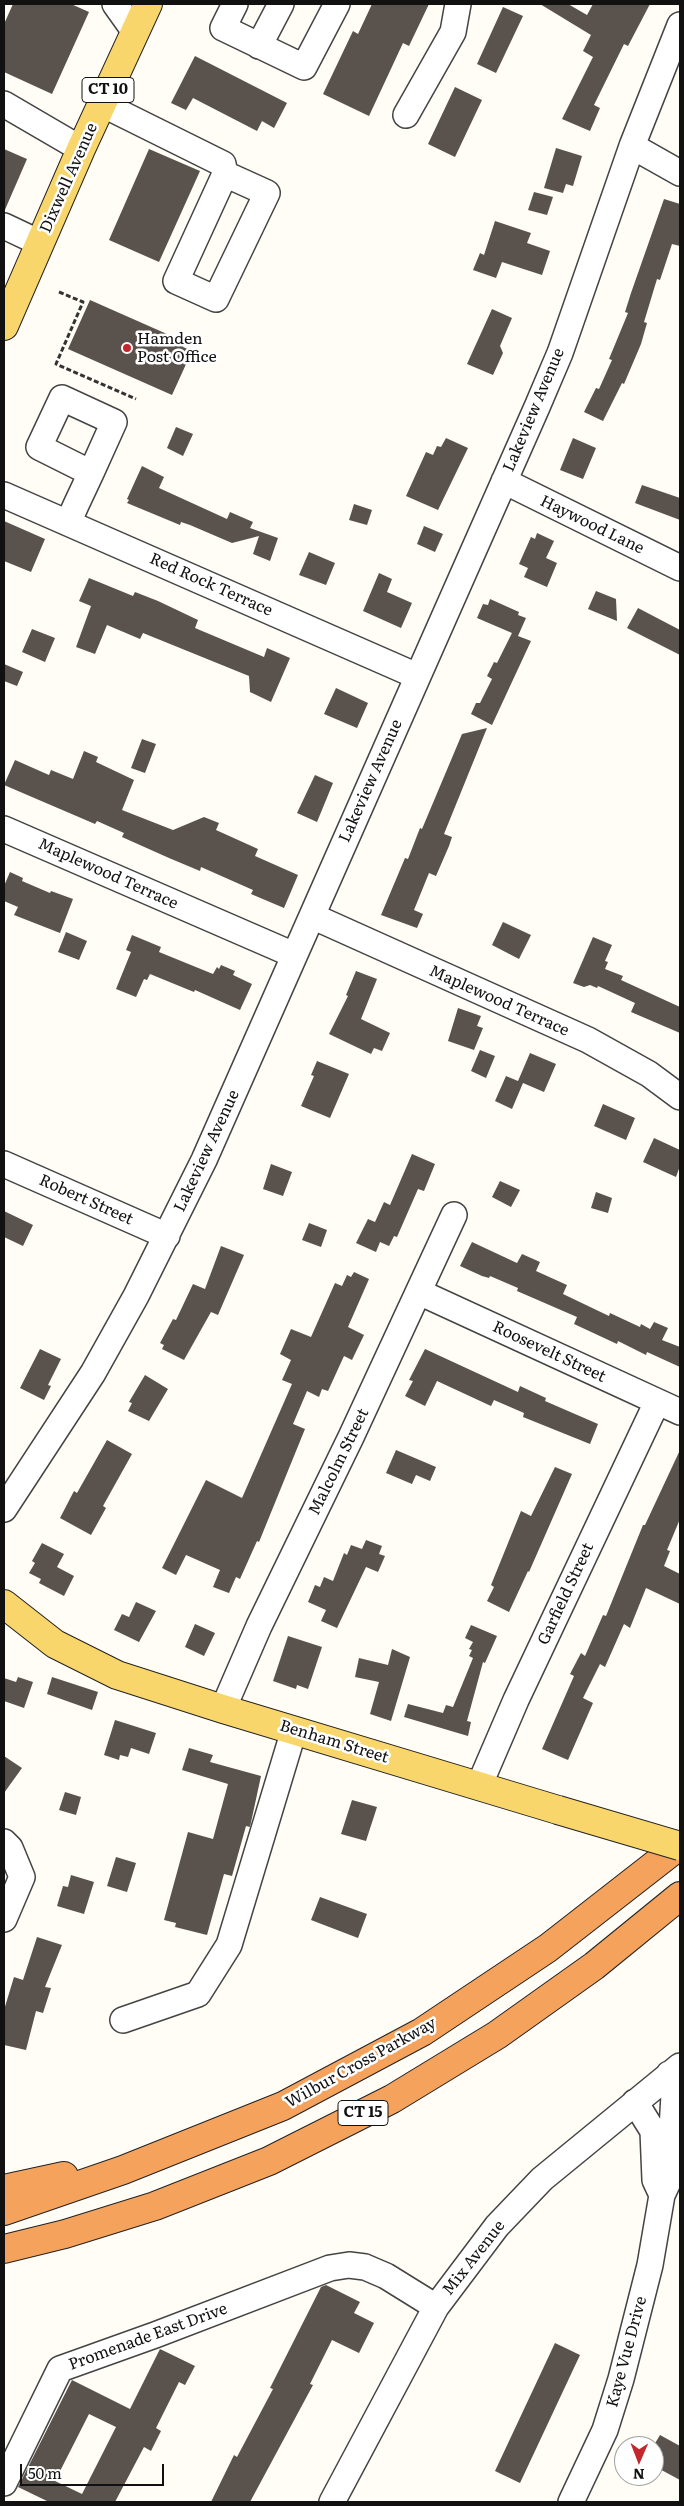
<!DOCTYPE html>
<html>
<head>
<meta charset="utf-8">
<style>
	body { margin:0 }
	#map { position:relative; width:684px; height:2506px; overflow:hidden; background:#fffdf5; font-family:Literata,serif }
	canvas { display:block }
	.frame { position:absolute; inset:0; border:5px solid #111; pointer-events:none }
	.north { position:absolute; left:614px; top:2436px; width:50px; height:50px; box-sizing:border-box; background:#fff; border:1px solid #a0a0a0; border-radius:50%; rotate:181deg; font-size:14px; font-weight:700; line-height:20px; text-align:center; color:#111 }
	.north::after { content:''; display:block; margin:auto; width:18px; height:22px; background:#c4262e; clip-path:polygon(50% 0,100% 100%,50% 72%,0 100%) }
	.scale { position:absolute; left:20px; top:2464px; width:144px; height:22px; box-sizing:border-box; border:2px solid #111; border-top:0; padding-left:6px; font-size:15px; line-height:18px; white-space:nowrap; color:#111; -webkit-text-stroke:4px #fff; paint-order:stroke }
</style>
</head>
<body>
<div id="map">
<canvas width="684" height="2506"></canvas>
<div class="frame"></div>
<div class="north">N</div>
<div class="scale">50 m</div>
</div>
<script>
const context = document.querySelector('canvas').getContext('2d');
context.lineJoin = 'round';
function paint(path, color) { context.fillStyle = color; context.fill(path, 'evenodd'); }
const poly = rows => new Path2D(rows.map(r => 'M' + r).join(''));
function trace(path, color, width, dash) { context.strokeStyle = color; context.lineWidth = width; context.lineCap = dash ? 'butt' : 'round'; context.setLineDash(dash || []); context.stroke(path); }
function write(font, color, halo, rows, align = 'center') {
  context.font = font + ' Literata,serif'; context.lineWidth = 5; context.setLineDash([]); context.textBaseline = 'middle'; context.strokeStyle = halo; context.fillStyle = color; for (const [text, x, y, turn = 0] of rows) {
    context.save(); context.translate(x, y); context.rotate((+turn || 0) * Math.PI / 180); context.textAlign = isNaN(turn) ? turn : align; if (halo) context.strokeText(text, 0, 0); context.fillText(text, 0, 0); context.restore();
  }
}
const building = poly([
	[13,4,71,4,89,12,52,94,4,72,4,24],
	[372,4,429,4,409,46,403,43,369,116,323,94,353,31,358,34],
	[540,4,568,4,587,15,593,4,650,4,628,46,624,44,594,105,600,108,590,131,562,119,593,57,583,51,591,35],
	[503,7,523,16,496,73,477,64],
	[195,56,287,103,274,128,262,121,257,131,193,98,186,110,171,103],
	[455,87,482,100,455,157,428,144],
	[556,148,582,156,573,186,566,184,563,193,544,188],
	[4,149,27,159,4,212],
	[149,149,200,171,159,262,109,240],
	[534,192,553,197,547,215,528,210],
	[664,199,680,204,680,246,672,244,660,280,657,279,644,322,647,323,641,344,624,384,622,383,603,421,584,412,596,388,599,389,612,360,609,359,628,313,625,312,631,293],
	[495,221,531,233,527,243,550,251,542,275,502,262,496,278,473,270,480,253,484,255],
	[90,300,185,342,183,347,192,351,172,395,68,349],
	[492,309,512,318,500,346,503,353,493,375,467,364],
	[176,427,193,434,183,456,167,448],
	[446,438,468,448,438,510,406,496,426,452,433,455,437,446,441,447],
	[573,438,596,448,583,479,560,470],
	[142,466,164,477,159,488,227,519,230,512,253,522,250,528,278,538,270,561,253,554,259,536,232,543,190,525,181,522,180,525,127,503,129,500,127,499],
	[642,485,680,498,680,520,635,503],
	[354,504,372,510,367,525,349,520],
	[4,521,45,539,31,572,4,561],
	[424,526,443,534,435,552,417,544],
	[537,533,554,541,546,558,557,563,547,587,524,577,528,568,519,564,531,537,535,539],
	[309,552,335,563,326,585,299,575],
	[379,573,392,579,387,592,412,603,401,628,363,611],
	[89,578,133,596,135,592,158,601,198,620,195,628,264,657,267,648,290,658,271,702,250,692,249,676,143,633,140,639,107,625,95,654,76,647,91,606,79,601],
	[596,591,616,599,617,621,588,609],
	[490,599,519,612,518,615,526,618,518,636,531,641,492,725,471,714,476,703,480,703,492,679,487,676,494,662,497,663,512,633,477,618,483,604,488,605],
	[638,608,680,630,680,655,627,628],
	[32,629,55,638,45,662,22,652],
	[4,664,23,672,17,686,4,681],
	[336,688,368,703,357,728,324,714],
	[487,728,444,834,452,837,449,846,436,876,429,873,414,910,423,914,417,928,381,915,405,858,408,859,420,828,422,829,462,734],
	[142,739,156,744,145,773,131,768],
	[84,751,98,757,96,762,134,780,122,810,173,830,204,817,219,823,216,830,258,849,255,856,298,875,284,908,251,894,253,890,201,867,200,871,169,858,122,837,124,833,97,821,95,824,4,785,15,760,49,775,51,770,73,779],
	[315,775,333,783,317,822,297,813],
	[10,872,23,878,22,881,50,893,51,891,73,899,60,933,14,915,18,907,4,901,4,886],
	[503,922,531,935,519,959,492,945],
	[66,932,87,941,79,960,58,952],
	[132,935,161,947,159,952,213,974,217,967,219,969,221,965,235,971,233,975,252,984,240,1010,195,990,194,992,150,974,147,980,144,979,136,997,116,989,131,952,126,950],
	[593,937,612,945,605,961,608,962,605,969,623,976,621,980,680,1007,680,1033,631,1012,635,1003,598,986,597,988,590,985,584,987,573,983],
	[356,971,377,979,361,1019,390,1033,382,1051,374,1048,371,1054,329,1034,348,996,346,995],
	[458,1008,481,1016,477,1026,483,1028,474,1050,448,1041],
	[480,1050,495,1056,486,1078,471,1071],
	[530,1053,556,1064,544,1092,523,1083,512,1109,495,1101,506,1076,518,1081],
	[317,1061,349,1074,330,1118,301,1106,314,1076,311,1075],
	[603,1104,635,1118,626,1140,594,1126],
	[654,1138,680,1150,680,1166,676,1177,643,1162],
	[412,1154,435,1164,424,1191,418,1189,397,1237,394,1236,389,1246,380,1242,376,1252,356,1243,368,1219,375,1222,384,1202,390,1205],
	[271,1164,292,1172,283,1196,263,1189],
	[500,1181,520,1190,511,1207,492,1197],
	[596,1192,612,1198,608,1213,591,1208],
	[4,1211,33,1225,23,1246,4,1237],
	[309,1223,327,1230,321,1247,302,1240],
	[472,1242,517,1263,522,1254,540,1262,536,1271,567,1285,563,1294,609,1316,610,1313,640,1327,641,1324,650,1329,654,1322,668,1328,662,1340,680,1347,680,1367,647,1352,646,1355,618,1341,617,1344,574,1324,577,1317,517,1291,518,1288,490,1276,489,1278,482,1276,460,1266],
	[221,1246,244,1255,218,1315,211,1312,184,1360,162,1349,164,1345,160,1343,173,1319,176,1320,193,1284,205,1289],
	[354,1272,369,1279,348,1327,364,1335,352,1360,344,1356,328,1391,322,1389,319,1397,307,1391,293,1424,305,1429,259,1542,257,1541,240,1579,236,1577,229,1593,213,1587,220,1570,186,1555,176,1575,162,1568,206,1480,242,1498,292,1384,282,1380,291,1360,280,1354,291,1329,311,1337,335,1283,342,1286,347,1275,351,1277],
	[40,1349,61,1359,48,1385,51,1386,44,1400,20,1388],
	[425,1349,518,1392,520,1386,546,1398,545,1401,598,1424,590,1444,523,1417,524,1413,494,1400,491,1406,437,1381,425,1406,405,1396,413,1381,409,1380],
	[145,1375,168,1389,149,1421,128,1411,132,1403,129,1402],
	[107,1440,132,1454,103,1506,106,1508,91,1535,60,1518,74,1491,77,1493],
	[396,1450,436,1467,430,1481,416,1475,412,1484,386,1473],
	[680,1450,680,1519,667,1550,670,1551,664,1566,680,1574,680,1604,646,1588,630,1628,624,1624,605,1667,600,1664,583,1698,593,1703,568,1760,542,1749,574,1676,570,1674,581,1653,585,1656,603,1615,606,1616,643,1525,645,1525],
	[555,1467,572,1474,529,1572,528,1571,509,1612,487,1601,494,1587,491,1585,521,1511,531,1516],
	[366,1540,382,1546,379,1554,385,1556,378,1572,366,1567,337,1628,321,1621,326,1610,308,1602,315,1585,320,1587,324,1577,333,1581,344,1553,347,1555,351,1545,362,1549],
	[42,1543,64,1554,57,1567,74,1576,64,1596,39,1583,41,1579,29,1573,35,1563,32,1561],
	[136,1602,156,1611,139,1642,114,1630,122,1614,129,1617],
	[195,1624,215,1633,204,1656,185,1647],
	[471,1625,497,1636,485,1663,483,1662,467,1721,471,1722,468,1736,404,1717,408,1704,443,1713,446,1705,453,1707,473,1658,469,1656,472,1650,469,1649,473,1642,465,1638],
	[288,1636,322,1647,308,1689,297,1685,296,1689,273,1681],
	[392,1649,410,1657,391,1721,370,1714,379,1682,355,1677,359,1658,388,1665],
	[18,1677,33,1682,24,1708,4,1701,4,1678,16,1682],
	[52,1677,98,1692,92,1710,47,1694],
	[115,1720,156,1733,149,1754,131,1748,128,1757,120,1755,119,1760,104,1755],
	[189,1748,213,1755,210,1762,261,1776,250,1827,246,1826,232,1876,224,1874,207,1935,175,1927,176,1923,164,1920,188,1832,213,1839,228,1784,182,1770],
	[4,1756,22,1768,4,1793],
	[65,1792,81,1797,76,1815,59,1810],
	[352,1800,377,1807,366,1841,341,1834],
	[116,1857,136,1863,127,1892,107,1886],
	[71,1875,94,1882,84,1914,57,1906,63,1886,68,1887],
	[320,1897,367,1914,358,1938,311,1920],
	[37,1937,62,1945,45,1987,51,1988,43,2013,36,2011,26,2050,4,2045,4,2010,14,1977,23,1980],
	[326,2285,360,2302,354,2313,374,2323,359,2353,332,2340,310,2384,313,2385,250,2502,211,2502,234,2455,237,2457,273,2389,270,2388,321,2287],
	[555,2343,580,2355,520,2483,495,2471],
	[160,2349,195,2366,185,2385,179,2382,156,2428,161,2431,151,2451,144,2447,115,2502,49,2502,18,2487,72,2380,130,2409],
	[89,2414,116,2427,82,2494,55,2481],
	[660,2435,680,2446,680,2480,654,2466,654,2445]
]);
const path = poly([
	[59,292,83,302,56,364,136,399]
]);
const minor = poly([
	[115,4,135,32],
	[235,4,223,28,304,67,337,4],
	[259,46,281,4],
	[4,104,81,149],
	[102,104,223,164,225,174,176,281,216,299,267,193,225,174],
	[406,115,453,32,458,4],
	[632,146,680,173],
	[4,226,40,243],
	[504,481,680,568],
	[4,495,417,676],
	[68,523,76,505,91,473,114,422,62,398,39,447,91,473],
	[4,829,294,955],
	[312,916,588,1040,649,1074,680,1097],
	[4,1164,167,1236],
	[419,1292,680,1412],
	[4,1509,93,1373,136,1296,204,1160,537,407,560,353,632,146,680,25],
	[223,1709,259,1626,351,1437,454,1215],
	[479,1786,516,1700,657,1402],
	[4,1842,10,1848,22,1877,4,1919],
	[123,2020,198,1994,229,1945,294,1730],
	[635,2102,653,2131,655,2180,662,2195,669,2180,674,2095,669,2074],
	[4,2483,60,2369,155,2335,330,2268,349,2265,365,2267,386,2276,436,2307],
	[332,2502,436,2307,497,2226,542,2179,680,2066],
	[571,2502,605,2430,621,2379,650,2265,662,2195]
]);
const major = poly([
	[4,326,81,149,148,4],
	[4,1604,55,1644,117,1675,223,1709,558,1810]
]);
const highway = poly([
	[4,2189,64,2176],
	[4,2211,123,2170,283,2106,422,2032,548,1948,680,1845],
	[4,2249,65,2234,155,2206,269,2161,392,2099,497,2035,594,1966,680,1896]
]);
const majorBridge = poly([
	[558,1810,680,1846]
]);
const markers = [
	[127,348,5,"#c4262e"]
];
const shields = [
	[108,90,52],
	[363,2113,50]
];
const shieldNames = [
	["CT 10",108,90],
	["CT 15",363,2113]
];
const streetNames = [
	["Dixwell Avenue",69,178,-66],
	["Lakeview Avenue",534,410,-67],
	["Haywood Lane",592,525,26],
	["Red Rock Terrace",211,585,24],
	["Lakeview Avenue",371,781,-66],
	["Maplewood Terrace",108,874,24],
	["Maplewood Terrace",499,1001,24],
	["Lakeview Avenue",207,1151,-65],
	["Robert Street",86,1200,24],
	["Roosevelt Street",549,1352,25],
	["Malcolm Street",339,1462,-64],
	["Garfield Street",566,1594,-65],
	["Benham Street",334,1742,17],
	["Wilbur Cross Parkway",361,2063,-29],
	["Mix Avenue",474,2258,-52],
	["Promenade East Drive",148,2337,-20],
	["Kaye Vue Drive",627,2352,-75]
];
const poiNames = [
	["Hamden",137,339],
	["Post Office",137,357]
];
paint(building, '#5a524d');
trace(minor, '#444', 28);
trace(major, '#222', 30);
trace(highway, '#222', 30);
trace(path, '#333', 3, [5, 2.5]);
trace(minor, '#fff', 25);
trace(major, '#f9d66b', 28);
trace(highway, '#f5a25d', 28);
trace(majorBridge, '#222', 30, []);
trace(majorBridge, '#f9d66b', 28);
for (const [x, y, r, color] of markers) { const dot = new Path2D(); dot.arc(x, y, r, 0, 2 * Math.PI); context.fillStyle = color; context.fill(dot); trace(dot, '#fff', 2); }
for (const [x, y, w] of shields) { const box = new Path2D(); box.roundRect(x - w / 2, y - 12.5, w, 25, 4); context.fillStyle = '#fff'; context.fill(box); trace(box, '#111', 1); }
write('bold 15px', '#111', null, shieldNames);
write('16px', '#111', '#fff', streetNames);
write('16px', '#111', '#fff', poiNames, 'left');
</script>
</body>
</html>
